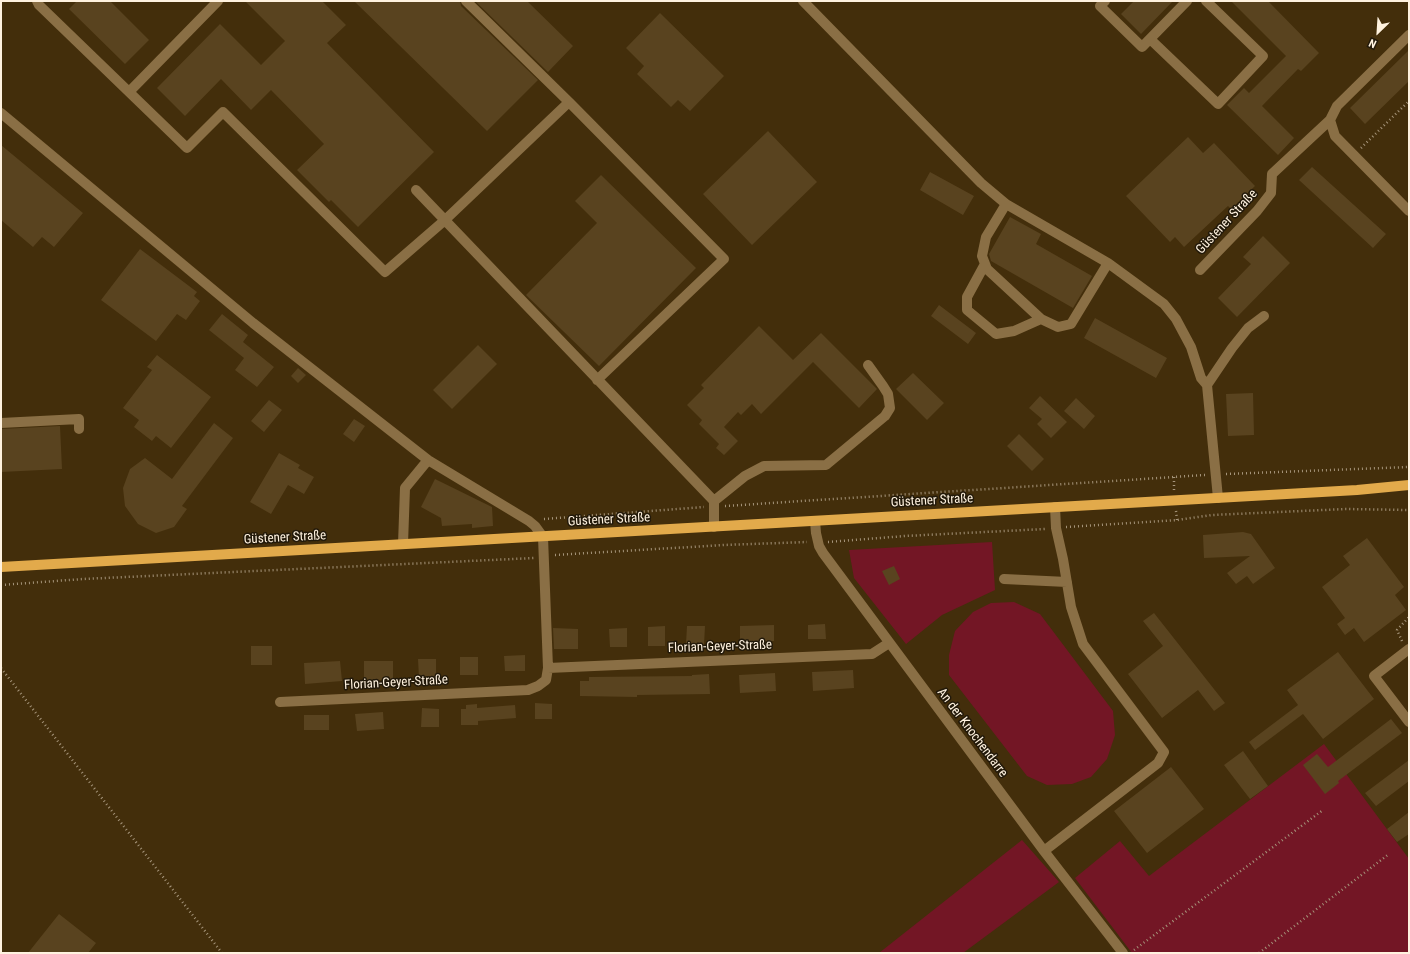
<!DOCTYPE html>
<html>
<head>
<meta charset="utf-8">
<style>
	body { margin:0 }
	#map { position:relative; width:1410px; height:954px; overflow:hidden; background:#432e0b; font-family:"Roboto Condensed",sans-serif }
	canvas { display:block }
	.frame { position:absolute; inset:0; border:2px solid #fff2df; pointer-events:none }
	.north { position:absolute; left:1358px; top:12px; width:40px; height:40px; -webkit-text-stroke:3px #22190a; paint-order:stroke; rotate:205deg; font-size:11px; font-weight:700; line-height:16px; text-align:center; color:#fff2df }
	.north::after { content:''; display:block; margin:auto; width:14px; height:18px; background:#fff2df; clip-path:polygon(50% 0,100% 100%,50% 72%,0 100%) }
</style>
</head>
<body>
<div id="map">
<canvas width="1410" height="954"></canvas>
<div class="frame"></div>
<div class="north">N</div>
</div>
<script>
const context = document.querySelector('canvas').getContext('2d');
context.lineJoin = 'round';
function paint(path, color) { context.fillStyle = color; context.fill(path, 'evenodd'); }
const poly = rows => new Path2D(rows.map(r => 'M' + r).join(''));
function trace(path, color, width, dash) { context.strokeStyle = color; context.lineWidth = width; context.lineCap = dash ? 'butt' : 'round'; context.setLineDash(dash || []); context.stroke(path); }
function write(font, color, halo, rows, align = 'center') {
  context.font = font + ' "Roboto Condensed",sans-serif'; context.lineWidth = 3; context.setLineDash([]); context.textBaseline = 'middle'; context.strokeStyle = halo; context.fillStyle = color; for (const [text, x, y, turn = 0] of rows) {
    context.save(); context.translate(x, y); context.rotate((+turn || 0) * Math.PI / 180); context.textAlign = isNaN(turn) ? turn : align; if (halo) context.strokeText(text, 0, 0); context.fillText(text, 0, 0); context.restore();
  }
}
const green = poly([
	[992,542,995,590,942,615,906,644,854,578,849,550],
	[1014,602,1040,614,1113,711,1115,735,1107,759,1091,777,1072,784,1047,785,1027,776,949,675,949,655,955,631,973,612,991,603],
	[1324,744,1409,859,1409,953,1132,953,1075,878,1120,841,1149,876],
	[1022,840,1059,882,963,953,879,953]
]);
const building = poly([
	[77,1,110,1,149,40,125,64,69,9],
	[245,1,322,1,346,25,327,43,434,152,358,227,331,200,329,202,297,170,324,144,271,90,251,110,221,79,185,116,157,88,220,24,261,65,285,41],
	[354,1,460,1,461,6,538,80,487,131],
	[475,1,527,1,573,46,548,72],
	[1134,1,1173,1,1141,34,1121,14],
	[1231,1,1268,1,1319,53,1301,71,1298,69,1262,106,1294,138,1278,155,1227,105,1244,88,1249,93,1286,56],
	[660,13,724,76,690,111,678,100,671,107,637,74,644,66,626,48],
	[1409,50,1409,81,1365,124,1350,108],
	[768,131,817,182,752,245,703,194],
	[1188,137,1203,153,1214,143,1255,186,1231,209,1228,206,1184,247,1175,237,1170,242,1126,196],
	[1,145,83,213,54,247,42,237,33,247,1,220],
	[1312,167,1386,234,1373,248,1299,180],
	[930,172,974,196,963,215,920,190],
	[601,175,696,268,599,366,526,295,597,223,575,201],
	[1010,217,1041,234,1036,244,1092,276,1073,308,991,261,989,254],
	[1263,236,1290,263,1237,317,1218,298,1251,264,1243,257],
	[140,249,197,292,194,296,200,301,186,320,177,314,156,341,101,300],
	[939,305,976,333,968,344,931,316],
	[222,314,248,335,243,342,274,367,257,387,235,370,244,358,209,330],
	[1095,318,1167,358,1156,378,1084,338],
	[759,326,793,360,821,333,877,389,859,408,813,362,761,414,752,404,741,415,738,412,724,427,738,441,724,455,716,448,719,444,699,424,702,420,687,405,704,388,701,385],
	[478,345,497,364,452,409,433,390],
	[157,355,211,397,171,448,156,436,152,441,134,427,139,420,123,408,152,370,147,367],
	[298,368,306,375,298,383,291,376],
	[913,373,944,403,927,420,896,389],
	[1253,393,1254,435,1228,436,1226,394],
	[1040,396,1067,422,1051,438,1037,424,1042,419,1029,408],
	[1076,398,1095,416,1084,429,1064,411],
	[269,400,282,410,264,432,251,421],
	[354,419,365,426,354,442,343,434],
	[214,423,233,438,182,506,187,509,174,527,156,533,138,524,125,506,123,488,130,469,145,458,172,479],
	[60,426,62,469,1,472,1,429],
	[1019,434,1044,459,1032,471,1007,446],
	[279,453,300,465,298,468,314,477,304,494,288,485,271,514,250,502],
	[435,479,492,507,493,526,472,528,472,524,442,526,441,518,421,507],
	[1243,532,1251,534,1275,568,1253,584,1247,576,1236,584,1227,573,1250,556,1204,558,1203,535],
	[1367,538,1404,587,1395,595,1406,610,1364,642,1354,628,1345,635,1337,624,1345,618,1322,587,1350,565,1343,556],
	[894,566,900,579,889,585,882,571],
	[1154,613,1225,703,1214,711,1198,690,1162,718,1128,674,1163,646,1143,621],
	[825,624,826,639,808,639,808,625],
	[774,625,774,641,740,643,740,626],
	[665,626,665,646,648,646,648,627],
	[687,626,705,626,704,645,686,644],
	[553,628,578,629,578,649,554,649],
	[627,628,627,647,610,647,609,629],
	[251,646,272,646,272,665,251,665],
	[1338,652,1374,699,1323,739,1303,714,1255,750,1249,742,1298,705,1287,690],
	[525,655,525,671,505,671,504,656],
	[460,657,478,657,478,675,460,675],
	[418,659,436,659,436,678,419,678],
	[340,661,342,681,305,684,304,663],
	[364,661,393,661,393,680,364,680],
	[853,670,854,688,813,691,812,672],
	[775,673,776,691,740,693,739,675],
	[709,674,710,694,637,695,637,697,580,696,580,681,589,681,589,677,692,676,692,675],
	[535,703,552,704,552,719,535,719],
	[477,704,477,708,515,705,516,718,478,721,478,725,461,725,461,709,466,709,466,705],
	[422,708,439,709,439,727,421,727],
	[383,712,384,729,357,731,355,714],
	[304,715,329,715,329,730,304,730],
	[1391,719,1402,733,1338,781,1339,783,1325,794,1303,765,1317,754,1328,767],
	[1243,751,1268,786,1250,799,1224,765],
	[1409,760,1409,781,1376,806,1365,793],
	[1171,767,1204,809,1147,853,1114,811],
	[1409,812,1409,834,1397,842,1387,829],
	[59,914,96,943,88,953,28,953]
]);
const path = poly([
	[1361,148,1409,101],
	[1226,474,1409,467],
	[1174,477,1174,490],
	[725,506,1205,475],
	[1176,511,1177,520],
	[544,519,704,507],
	[1066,527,1177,520,1212,515,1346,509,1409,510],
	[828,542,905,536,1045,529],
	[555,555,724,545,807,542],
	[1,585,83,579,534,558],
	[1402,641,1397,630,1409,617],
	[1,668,222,953],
	[1134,950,1323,810],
	[1259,953,1389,854]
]);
const minor = poly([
	[37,1,39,5,187,148,223,112,385,272,445,220,569,102,724,259,597,380],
	[466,1,569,102],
	[803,1,981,183,1006,204,1108,263,1164,304,1176,319,1191,347,1201,378,1207,385],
	[1105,1,1100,6,1142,47,1187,1],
	[1409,35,1337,106,1330,120,1335,136,1409,211],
	[1150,39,1218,104,1263,56,1206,1],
	[129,92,218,1],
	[1,113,253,323,428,460,529,521,535,526,543,537,548,668],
	[416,190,714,501,714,527],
	[1006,204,986,237,982,256,987,269,1041,319,1058,327,1071,324,1108,263],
	[985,264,967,297,967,310,996,334,1014,331,1041,319],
	[1200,270,1257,211,1271,193,1272,174,1330,120],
	[1,423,79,419,79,429],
	[1218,498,1207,385,1232,348,1248,328,1264,316],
	[714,501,745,476,764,466,826,465,885,416,890,408,888,394,883,386,868,365],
	[815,521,816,533,819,546,823,553,1044,851,1123,953],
	[403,544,405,488,428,460],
	[1004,579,1067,582],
	[1409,649,1374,676,1409,722],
	[280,702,528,690,538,686,546,680,548,668,872,654,889,643],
	[1044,851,1158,763,1164,752,1083,644,1071,607,1063,559,1056,528,1055,507]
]);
const major = poly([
	[1,567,1357,490,1409,485]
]);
const streetNames = [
	["Güstener Straße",1227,222,-47],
	["Güstener Straße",932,501,-3],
	["Güstener Straße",609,520,-3],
	["Güstener Straße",285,538,-3],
	["Florian-Geyer-Straße",720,647,-2],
	["Florian-Geyer-Straße",396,683,-3],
	["An der Knochendarre",972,733,53]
];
paint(green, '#731625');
paint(building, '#59431f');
trace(path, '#a6957b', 2.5, [1, 3]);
trace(minor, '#8a6f45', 10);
trace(major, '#e2aa4b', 10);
write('13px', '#fff2df', '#22190a', streetNames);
</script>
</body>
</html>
